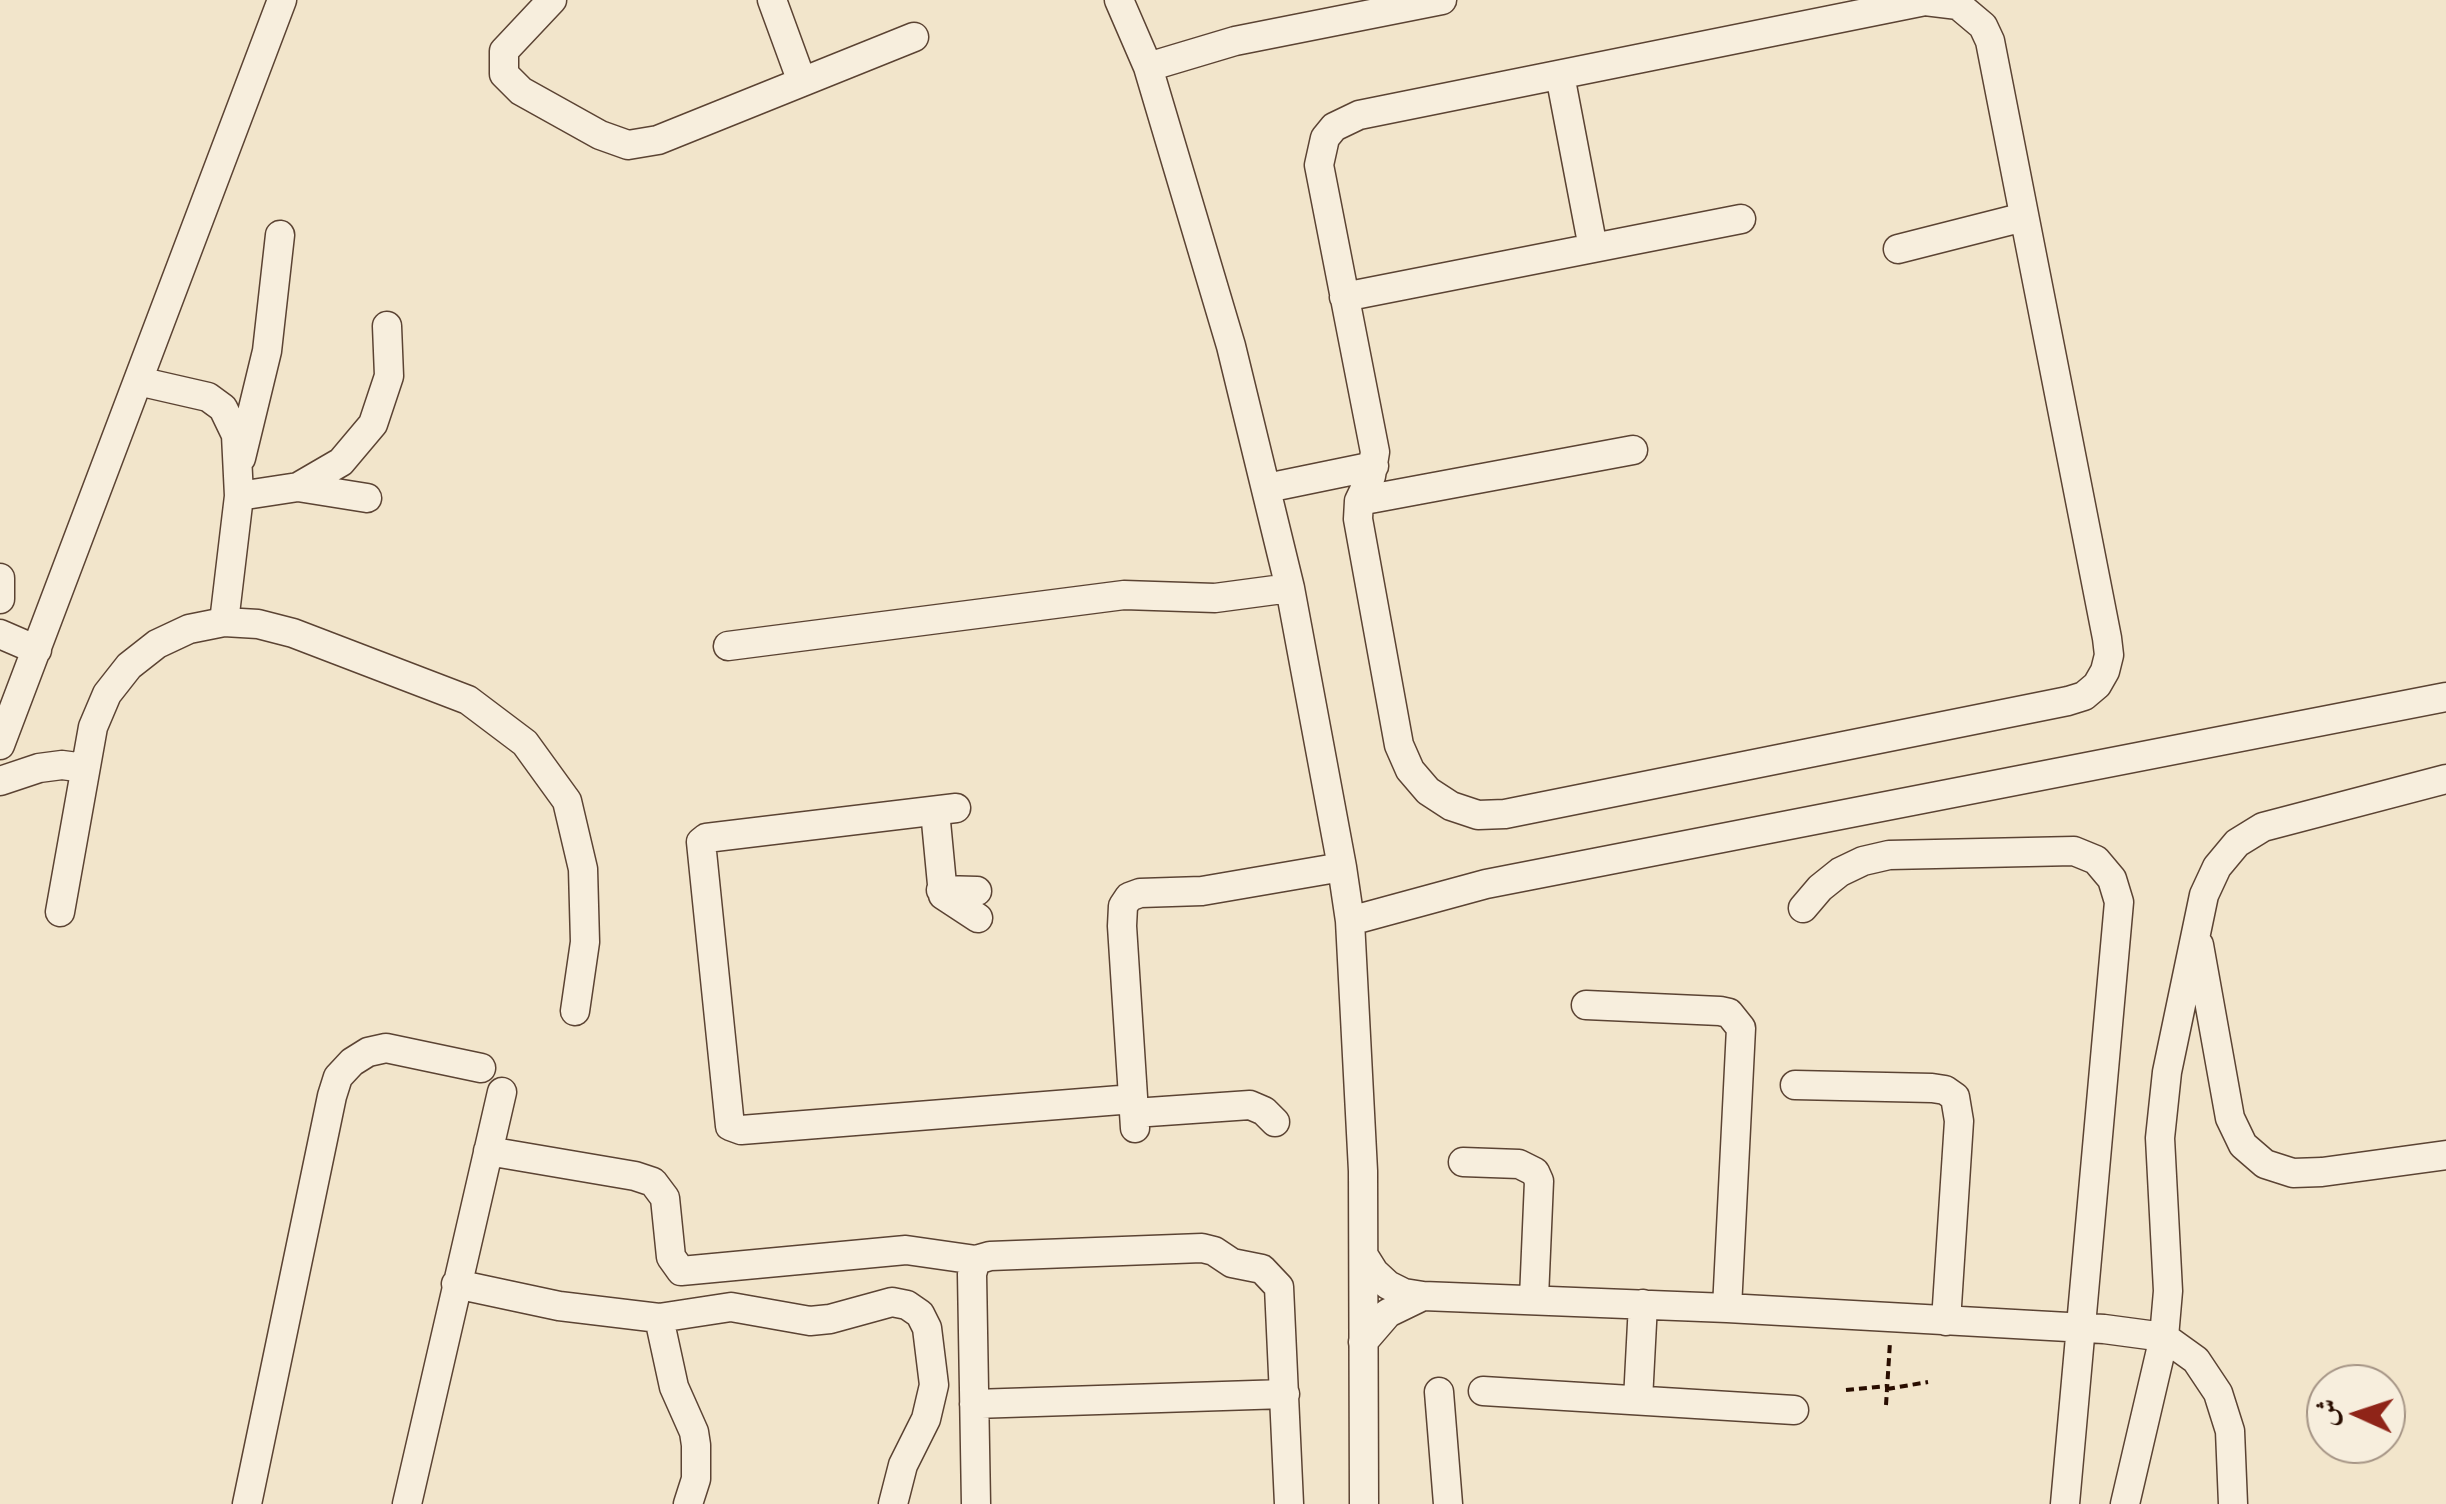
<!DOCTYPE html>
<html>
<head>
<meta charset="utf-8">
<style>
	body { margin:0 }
	#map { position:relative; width:2446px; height:1504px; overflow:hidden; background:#f2e5cb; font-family:"Libre Bodoni",Amiri,serif }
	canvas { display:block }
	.north { position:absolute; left:2306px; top:1364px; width:100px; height:100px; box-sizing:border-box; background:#f7eedd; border:2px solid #a59485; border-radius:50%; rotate:273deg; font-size:28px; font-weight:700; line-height:40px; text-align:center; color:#290d00 }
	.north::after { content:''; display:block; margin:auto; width:35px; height:45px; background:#8f2418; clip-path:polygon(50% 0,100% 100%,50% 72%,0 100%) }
</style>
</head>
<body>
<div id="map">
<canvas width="2446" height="1504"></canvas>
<div class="north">ش</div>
</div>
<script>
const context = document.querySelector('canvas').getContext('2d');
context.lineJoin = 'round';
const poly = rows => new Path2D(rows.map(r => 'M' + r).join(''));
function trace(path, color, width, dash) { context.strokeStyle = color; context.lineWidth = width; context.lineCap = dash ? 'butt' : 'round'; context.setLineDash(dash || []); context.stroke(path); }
const path = poly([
	[1887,1389,1928,1382],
	[1846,1390,1887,1386],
	[1886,1405,1890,1342]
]);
const minor = poly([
	[552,0,504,51,504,74,521,91,600,135,628,145,658,140,914,37],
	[772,0,802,82],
	[1119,0,1148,67,1231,346,1290,588,1342,867,1350,921,1363,1171,1364,1504],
	[1925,1,1958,5,1983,26,1990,41,2107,638,2109,655,2105,671,2097,685,2084,696,2068,701,1505,814,1478,815,1451,806,1428,791,1410,770,1399,745,1358,519,1359,501,1371,476,1375,452,1319,165,1325,138,1334,127,1359,115,1925,1],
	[1148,67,1235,41,1442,0],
	[1560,75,1593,248],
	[1898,249,2024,217],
	[1344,297,1741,219],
	[138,381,208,397,223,408,236,435,239,496,224,622],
	[241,458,267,351,280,235],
	[298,487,367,498],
	[1267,488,1374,466],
	[239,496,298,487,341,462,373,424,389,376,387,326],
	[1359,501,1633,450],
	[0,578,0,599],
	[0,634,37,650],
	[728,646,1124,595,1215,598,1290,588],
	[0,745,282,0],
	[0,781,39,768,62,765,85,768],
	[956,808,706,838,701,842,730,1126,741,1130,1133,1099],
	[935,811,943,895,978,918],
	[941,890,977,891],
	[1803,908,1820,888,1840,872,1863,861,1889,855,2074,851,2096,860,2112,879,2119,902,2065,1504],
	[60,912,93,727,107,694,129,666,157,644,189,629,224,622,258,624,293,633,468,700,525,743,567,801,583,869,585,942,575,1011],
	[1350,921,1486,884,2446,697],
	[2199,945,2230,1118,2243,1145,2265,1164,2293,1173,2322,1172,2446,1155],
	[1586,1005,1720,1011,1729,1013,1741,1028,1727,1308],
	[1795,1085,1932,1088,1945,1090,1955,1097,1959,1121,1946,1321],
	[1134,1113,1250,1105,1264,1111,1275,1122],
	[1135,1128,1122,926,1123,906,1129,897,1140,893,1202,891,1342,867],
	[488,1151,635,1176,653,1182,665,1198,671,1257,681,1271,906,1250,976,1260],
	[1463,1162,1519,1164,1535,1172,1539,1181,1534,1298],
	[1364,1256,1374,1272,1388,1285,1404,1293,1423,1296,1727,1308,2104,1329,2164,1337,2196,1360,2218,1393,2230,1431,2233,1504],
	[456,1284,559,1306,659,1318,731,1307,810,1321,830,1319,892,1302,907,1305,920,1314,927,1328,934,1385,926,1419,903,1465,893,1504],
	[659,1318,674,1387,694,1432,696,1445,696,1479,688,1504],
	[1363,1342,1388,1313,1423,1296],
	[1483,1391,1794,1410],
	[1439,1392,1448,1504],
	[1638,1400,1643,1304],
	[974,1404,1285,1394],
	[247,1504,332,1096,338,1077,352,1062,368,1052,386,1048,481,1068],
	[407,1504,502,1092],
	[976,1504,972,1274,976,1260,990,1256,1202,1248,1214,1251,1232,1263,1262,1269,1279,1287,1289,1504],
	[2125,1504,2164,1337,2168,1291,2160,1138,2167,1072,2204,895,2217,867,2237,843,2263,827,2446,779]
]);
trace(minor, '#5b4333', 31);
trace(path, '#290d00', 4, [8, 5]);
trace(minor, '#f7eedd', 28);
</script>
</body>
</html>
